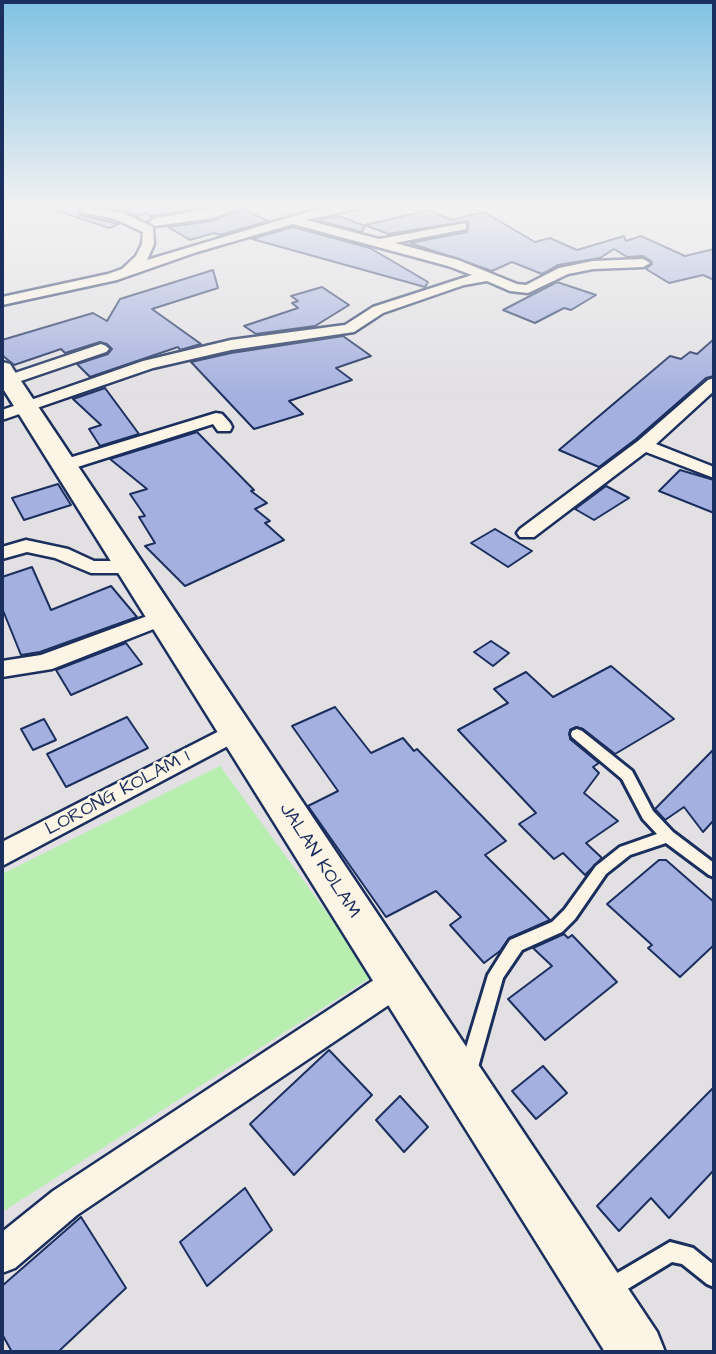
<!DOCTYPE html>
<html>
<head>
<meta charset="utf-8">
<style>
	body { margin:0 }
	#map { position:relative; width:716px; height:1354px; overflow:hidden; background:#e2e0e3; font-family:"Architects Daughter",sans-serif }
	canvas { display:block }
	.frame { position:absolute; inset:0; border:4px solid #1b2f5e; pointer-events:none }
</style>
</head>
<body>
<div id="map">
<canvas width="716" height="1354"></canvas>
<div class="frame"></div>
</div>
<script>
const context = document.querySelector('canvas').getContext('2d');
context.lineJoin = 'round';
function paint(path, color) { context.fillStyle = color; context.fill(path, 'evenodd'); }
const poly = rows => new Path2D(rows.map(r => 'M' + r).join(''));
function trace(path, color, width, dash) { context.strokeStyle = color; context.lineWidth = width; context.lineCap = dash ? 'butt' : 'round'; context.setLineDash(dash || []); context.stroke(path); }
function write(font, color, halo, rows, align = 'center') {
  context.font = font + ' "Architects Daughter",sans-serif'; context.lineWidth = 5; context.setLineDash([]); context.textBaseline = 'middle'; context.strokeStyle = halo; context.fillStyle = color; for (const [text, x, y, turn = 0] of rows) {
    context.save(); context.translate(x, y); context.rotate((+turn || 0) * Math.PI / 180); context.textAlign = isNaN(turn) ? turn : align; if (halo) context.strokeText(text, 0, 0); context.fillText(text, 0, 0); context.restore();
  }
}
const green = poly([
	[220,766,373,976,2,1212,2,874]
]);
const building = poly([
	[59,207,78,207,80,215,119,224,109,228,58,211,59,207],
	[100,207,206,207,151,217,145,213,137,217,123,210,100,207],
	[243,209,268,221,220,235,214,233,190,240,168,227,212,221,243,209],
	[430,210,451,220,484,212,535,242,550,238,577,250,624,236,626,241,641,236,685,256,714,249,714,280,703,275,669,283,646,269,652,264,651,261,643,256,627,257,614,249,600,258,558,265,542,274,512,262,492,271,410,243,467,232,468,221,389,234,365,225,430,210],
	[339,216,365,226,362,232,317,220,339,216],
	[293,227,370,248,428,282,425,287,252,239,293,227],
	[213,270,218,288,152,309,201,344,180,350,178,347,90,377,77,364,108,354,112,349,107,344,100,342,65,353,61,349,14,365,2,355,2,340,93,313,107,321,120,299,213,270],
	[557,282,596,295,571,310,564,308,535,323,503,310,557,282],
	[322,287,349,305,315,326,256,334,244,326,298,308,292,303,298,301,291,296,322,287],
	[343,336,371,356,336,368,352,380,289,401,303,414,254,429,191,362,231,353,343,336],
	[714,339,714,376,706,378,636,439,599,467,559,450,670,356,681,359,690,352,697,354,714,339],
	[105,388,139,434,100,446,89,429,101,425,73,399,105,388],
	[197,432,254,490,251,491,267,503,255,509,270,521,265,523,284,540,185,586,145,546,155,543,139,517,145,516,130,494,147,489,110,459,197,432],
	[680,470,714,480,714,513,659,491,680,470],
	[58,484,71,505,24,520,12,498,58,484],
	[606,486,629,498,594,520,575,509,606,486],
	[495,529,532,551,508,567,471,543,495,529],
	[32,567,51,610,111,586,137,617,40,652,21,655,2,608,2,577,32,567],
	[491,641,509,653,493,666,474,652,491,641],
	[126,643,142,664,71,695,56,670,126,643],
	[611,666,674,719,615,754,583,729,576,727,570,730,570,739,599,763,593,767,599,773,584,793,618,821,586,843,602,858,585,875,563,853,554,859,519,824,536,813,458,730,508,703,494,689,526,672,553,697,611,666],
	[335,707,371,753,403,738,414,751,417,749,506,841,485,855,550,920,509,938,500,951,484,963,450,925,461,917,436,891,386,917,308,806,338,791,292,726,335,707],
	[127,717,148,748,66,787,47,754,127,717],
	[44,719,56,740,33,750,21,729,44,719],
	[714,749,714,820,703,832,684,807,665,820,655,809,714,749],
	[659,860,666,860,714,902,714,945,680,977,648,948,652,945,607,904,659,860],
	[564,934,568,938,572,935,617,982,545,1040,508,999,552,966,533,948,564,934],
	[329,1050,372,1095,294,1175,250,1124,329,1050],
	[543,1066,567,1093,536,1119,512,1091,543,1066],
	[714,1087,714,1170,669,1218,651,1198,619,1231,597,1206,714,1087],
	[400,1096,428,1127,404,1152,376,1120,400,1096],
	[245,1188,272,1230,207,1286,180,1242,245,1188],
	[81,1217,126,1288,58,1352,12,1352,2,1334,2,1286,81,1217]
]);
const lane = poly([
	[577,729,582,731,632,771,653,811,673,832,714,863,714,877,709,875,666,843,630,855,606,874,575,919,562,932,522,950,503,978,477,1071,474,1077,468,1080,462,1077,459,1071,488,975,510,940,552,922,565,909,596,866,620,847,657,834,643,819,622,779,572,737,571,734,572,731,577,729],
	[670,1242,693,1248,714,1265,714,1287,707,1284,682,1264,672,1262,616,1296,609,1299,602,1296,599,1289,602,1282,670,1242]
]);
const street = poly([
	[80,207,123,213,153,227,154,244,147,260,324,207,366,207,306,220,379,239,466,223,466,229,395,243,458,260,517,284,526,285,559,268,593,261,643,259,650,263,643,267,593,269,568,274,528,293,510,291,487,281,464,285,383,313,354,332,231,350,153,368,2,420,2,410,143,361,231,340,345,325,373,307,472,275,448,266,293,224,197,252,117,280,2,305,2,297,108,274,122,269,136,256,142,244,143,232,115,219,81,212,80,207],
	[223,207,242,207,212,218,155,226,149,222,155,218,223,207],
	[101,344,106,346,109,349,106,352,15,383,9,385,2,381,3,377,101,344],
	[714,378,714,391,656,444,714,467,714,478,646,452,534,537,520,537,517,533,520,529,638,441,708,380,714,378],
	[216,413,222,414,230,423,232,427,230,431,218,431,213,424,68,470,62,471,53,466,56,462,216,413],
	[26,540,68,549,94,561,128,561,135,562,138,567,135,572,128,573,91,573,55,558,27,552,2,559,2,547,26,540],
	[161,611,169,613,172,618,169,623,52,669,2,677,2,661,41,655,161,611],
	[235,723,243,726,247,732,243,738,2,866,2,842,235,723],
	[397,968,408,972,412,982,408,992,77,1215,15,1268,2,1273,2,1232,53,1191,386,972,397,968]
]);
const secondary = poly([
	[2,362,10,364,13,369,657,1332,665,1352,605,1352,2,387,2,362]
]);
const streetNames = [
	["LORONG KOLAM 1",118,794,-28],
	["JALAN KOLAM",319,861,57]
];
paint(green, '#b8efb1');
paint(building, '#a4b0df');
trace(building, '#1b2f5e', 2);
trace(lane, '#1b2f5e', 6);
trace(street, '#1b2f5e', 5);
trace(secondary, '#1b2f5e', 5);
paint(lane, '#fcf5e5');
paint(street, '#fcf5e5');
paint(secondary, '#fcf5e5');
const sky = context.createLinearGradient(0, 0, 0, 397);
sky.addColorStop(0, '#80c2e3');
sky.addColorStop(0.52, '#f2f1f2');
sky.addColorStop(1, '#f2f1f200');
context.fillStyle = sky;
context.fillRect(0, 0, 716, 397);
write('19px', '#1b2f5e', '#fcf5e5', streetNames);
</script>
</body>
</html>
